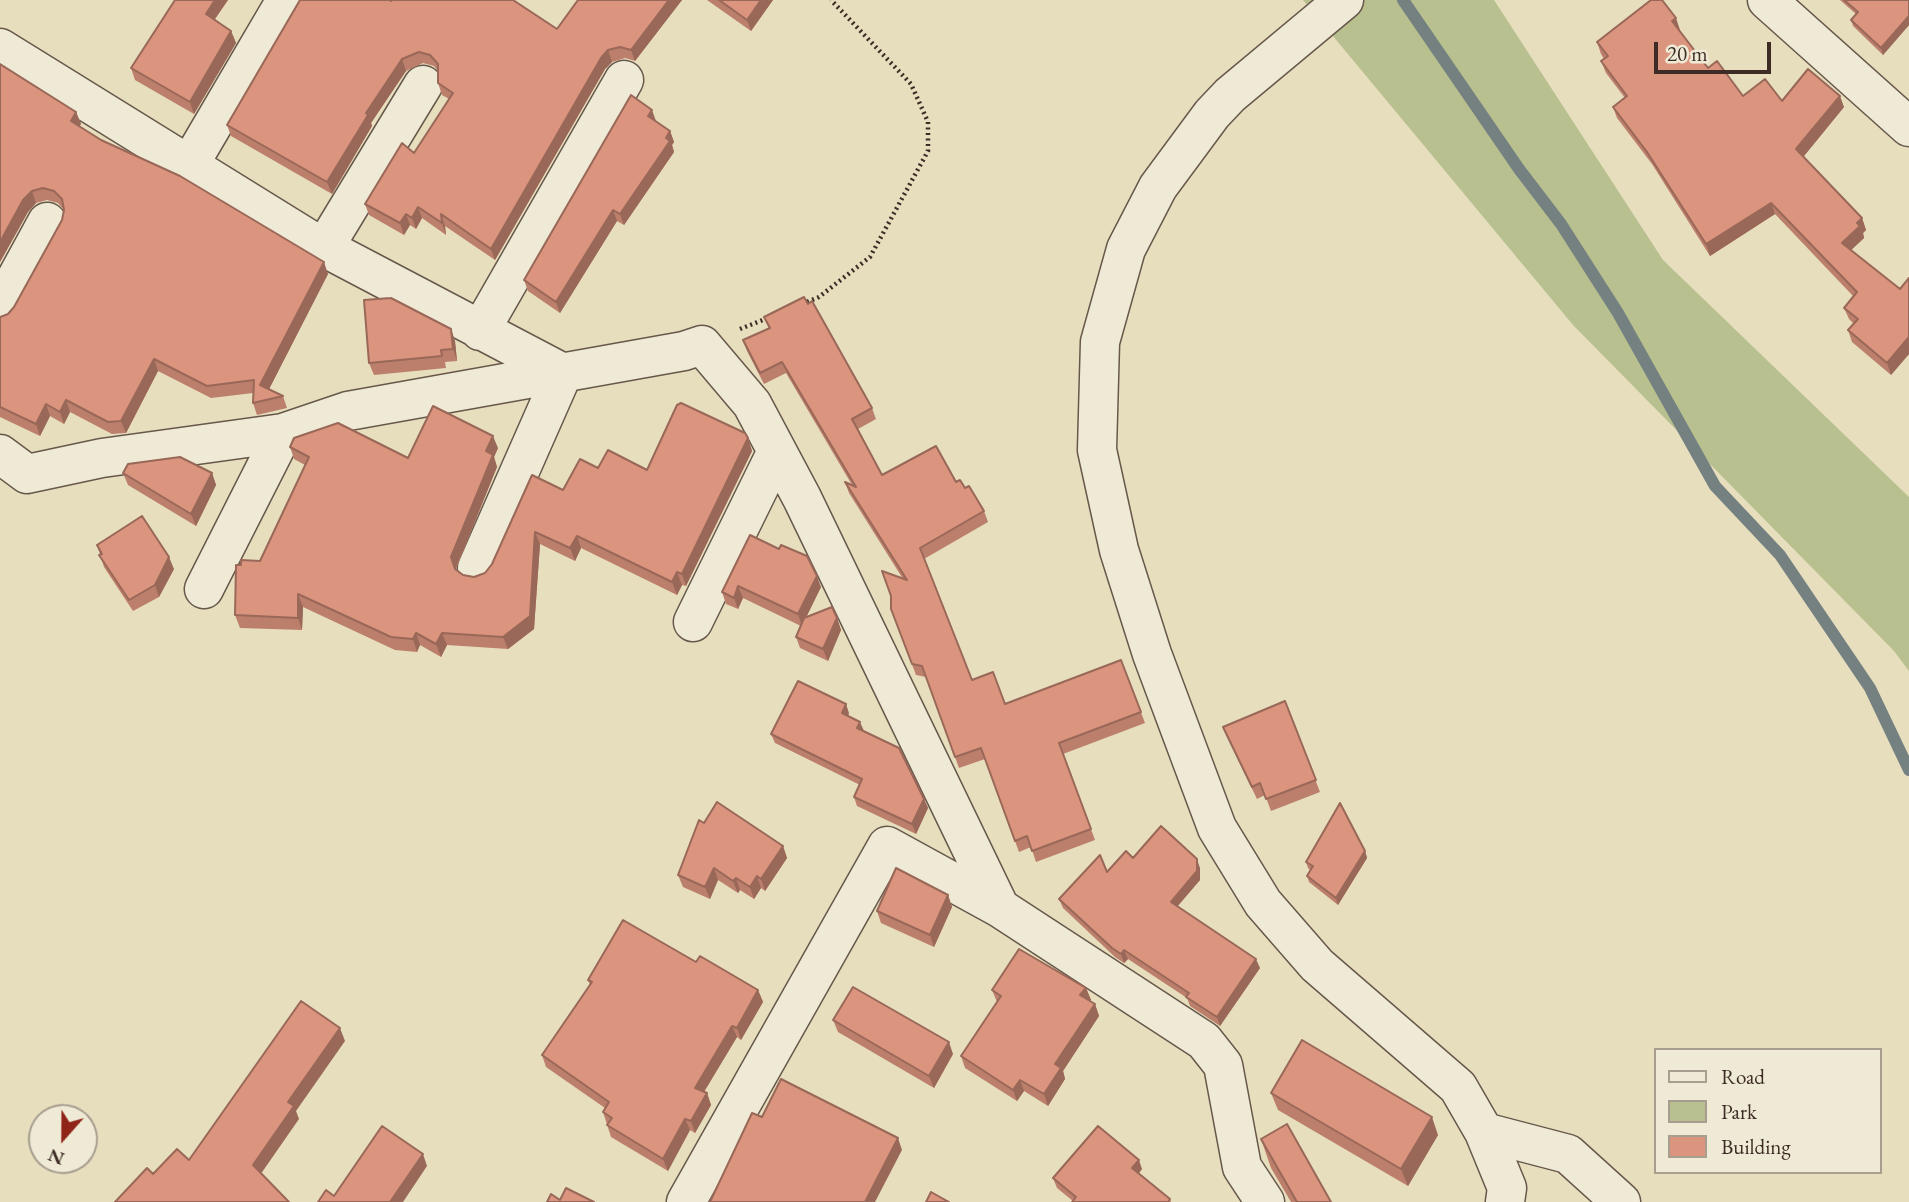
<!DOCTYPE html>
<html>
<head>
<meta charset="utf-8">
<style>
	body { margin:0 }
	#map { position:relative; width:1909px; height:1202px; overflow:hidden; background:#e7debe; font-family:"EB Garamond",serif }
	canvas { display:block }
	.legend { position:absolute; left:1654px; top:1048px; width:228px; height:126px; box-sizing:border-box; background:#efead5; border:2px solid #a79e8f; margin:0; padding:9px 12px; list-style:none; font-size:21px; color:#3c2c25 }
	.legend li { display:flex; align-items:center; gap:14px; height:35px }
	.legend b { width:35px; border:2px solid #a79e8f }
	.north { position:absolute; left:28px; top:1104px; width:70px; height:70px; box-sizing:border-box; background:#efead5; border:2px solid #a79e8f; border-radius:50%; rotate:201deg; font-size:19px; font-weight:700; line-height:28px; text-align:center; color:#3c2c25 }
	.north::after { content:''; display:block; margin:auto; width:24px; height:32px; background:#8f2418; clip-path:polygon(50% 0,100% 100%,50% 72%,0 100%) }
	.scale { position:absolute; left:1654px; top:42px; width:117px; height:32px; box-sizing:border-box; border:4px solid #3c2c25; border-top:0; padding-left:9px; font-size:21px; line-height:24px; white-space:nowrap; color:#3c2c25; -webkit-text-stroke:5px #efead5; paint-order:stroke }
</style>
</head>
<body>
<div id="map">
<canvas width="1909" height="1202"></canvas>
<ul class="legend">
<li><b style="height:9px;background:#efead5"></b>Road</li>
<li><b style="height:19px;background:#b8c08f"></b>Park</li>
<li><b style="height:19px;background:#db947e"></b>Building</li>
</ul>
<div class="north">N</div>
<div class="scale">20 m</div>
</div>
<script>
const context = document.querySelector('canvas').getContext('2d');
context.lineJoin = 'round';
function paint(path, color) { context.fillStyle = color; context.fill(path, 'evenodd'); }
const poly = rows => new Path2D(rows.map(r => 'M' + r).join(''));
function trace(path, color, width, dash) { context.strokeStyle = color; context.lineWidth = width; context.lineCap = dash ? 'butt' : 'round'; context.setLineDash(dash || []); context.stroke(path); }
const green = poly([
	[1303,0,1494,0,1663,260,1909,497,1909,671,1894,651,1573,325]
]);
const stream = poly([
	[1403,0,1519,169,1561,224,1618,313,1715,486,1780,555,1870,688,1909,770]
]);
const path = poly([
	[802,304,819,297,870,257,928,151,928,122,911,84,831,0],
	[740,329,768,318]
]);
const minor = poly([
	[1344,0,1230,95,1212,114,1158,187,1126,249,1100,342,1097,450,1119,550,1152,654,1217,828,1263,903,1317,965,1458,1087,1484,1132,1507,1188,1505,1202],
	[1767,0,1909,127],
	[0,48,310,240,563,373],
	[188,167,286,0],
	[324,248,423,85],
	[0,308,47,222],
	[480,331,624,80],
	[0,454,27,474,102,458,283,433,348,411,684,351,702,345,752,404,802,498,1000,908],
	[477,568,563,373],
	[204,589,283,433],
	[693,622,777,451],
	[1484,1132,1568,1154,1621,1202],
	[686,1202,887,846,1000,908,1204,1041,1223,1065,1242,1167,1265,1202]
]);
const wall = poly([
	[175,0,228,0,215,19,231,31,236,43,194,114,135,80,131,68],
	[578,0,682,0,635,61,625,58,612,62,605,69,495,260,445,226,446,235,422,218,416,229,410,225,404,235,369,215,365,204,414,153,449,99,442,95,438,83,438,71,434,66,423,63,406,71,371,123,372,126,332,194,231,136,227,125,391,1,557,29],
	[707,0,773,0,751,31],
	[1840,0,1909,0,1909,25,1883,55,1853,26,1851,20,1856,14],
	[1680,30,1679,31,1708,68,1743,96,1844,107,1803,157,1862,218,1866,230,1863,233,1864,238,1851,250,1900,289,1909,278,1909,354,1891,375,1852,342,1848,330,1853,323,1849,319,1844,308,1853,296,1775,214,1710,256,1652,164,1617,118,1613,107,1625,98,1606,73,1601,61,1604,59,1601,54,1597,42],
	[0,64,76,112,81,124,79,126,328,274,269,389,283,396,287,408,257,415,253,403,253,393,211,398,158,371,126,433,112,434,70,412,64,424,50,416,40,436,0,417,0,317,8,314,14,307,62,220,64,210,58,203,47,200,36,203,28,212,0,262],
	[656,122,670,131,674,142,672,145,674,152,624,225,617,221,560,313,528,291,524,280],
	[764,317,872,408,876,419,858,429,882,475,956,482,965,488,984,511,988,522,924,559,972,680,1005,704,1121,660,1145,723,1063,754,1095,840,1036,862,1031,847,1019,852,985,759,959,768,926,677,916,675,891,609,903,579,849,493,845,482,852,485,786,373,764,384,747,351,743,340,769,329],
	[451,329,455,341,457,361,445,362,446,368,374,375,369,363],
	[748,438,752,451,686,586,682,585,677,595,581,548,575,561,540,544,534,629,508,649,447,645,441,657,420,645,417,652,395,650,303,607,302,630,240,628,235,615,241,565,260,561,305,465,294,459,290,447,408,458,498,448,494,457,497,467,456,569,463,575,474,577,485,573,563,490,598,468,647,470],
	[123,473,212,473,216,485,196,526,128,485],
	[750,535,821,587,806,617,837,618,841,630,828,661,800,648,796,637,801,626,743,598,738,609,726,604,722,592],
	[97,545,174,569,159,597,133,611,104,567],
	[1285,701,1320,792,1271,811,1265,795,1257,799,1228,739,1223,727],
	[849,713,848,716,864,731,924,799,928,808,916,834,857,806,854,797,860,785,775,743,771,734],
	[704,823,783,846,787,858,765,891,761,888,754,899,740,890,738,893,718,880,710,899,683,887,678,875],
	[1365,851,1367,858,1338,905,1309,882,1307,876,1310,870,1308,868,1306,862],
	[1133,858,1200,868,1200,880,1178,906,1260,968,1220,1026,1190,1006,1187,998,1128,959,1124,963,1115,957,1063,908,1059,899],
	[948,895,952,907,934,947,881,923,877,911],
	[696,962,758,990,763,1002,741,1040,737,1037,704,1092,707,1093,711,1105,695,1133,690,1130,668,1171,611,1137,603,1112,605,1108,546,1067,542,1055,590,985,588,980],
	[1086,988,1091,1000,1090,1001,1095,1004,1099,1016,1063,1071,1065,1079,1048,1106,1024,1091,1017,1101,965,1068,961,1056,997,1002,992,990],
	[833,1020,953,1054,934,1088,838,1032],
	[1271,1093,1438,1135,1408,1186,1278,1110],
	[1261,1139,1331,1202,1291,1202,1271,1168],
	[1142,1169,1139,1173,1170,1199,1171,1202,1072,1202,1073,1201,1057,1188,1053,1178]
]);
const shadedWall = poly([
	[215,0,228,0,210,26,206,14],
	[669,0,682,0,635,61,631,50],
	[761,0,773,0,751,31,747,20],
	[1909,16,1909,25,1883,55,1881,48],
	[1676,18,1680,30,1676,33,1672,21],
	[231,31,236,43,194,114,190,102],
	[608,50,612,62,605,69,495,260,491,249,601,58],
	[402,59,406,71,371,123,372,126,332,194,327,182,366,113],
	[1840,96,1844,107,1800,161,1796,149],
	[652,110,656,121,648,116],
	[76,112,81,124,75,133,71,121],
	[670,131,674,142,672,145,674,152,624,225,620,214],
	[32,191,36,203,28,212,0,262,0,242,23,200],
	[1771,203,1775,214,1710,256,1706,244],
	[418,207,422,218,416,229,412,218],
	[613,210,617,221,560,313,556,302],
	[406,214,410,225,404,235,400,223],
	[441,214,445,226,446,235,442,223],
	[1862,218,1866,230,1863,233,1864,238,1847,254,1842,243,1857,223],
	[324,262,328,274,265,397,260,385],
	[451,329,455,341,457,361,453,349],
	[1909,337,1909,354,1891,375,1887,363],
	[154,359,158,371,126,433,121,421],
	[66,400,70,412,64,424,60,412],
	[46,404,50,416,40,436,36,424],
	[493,436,498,448,494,457,497,467,455,570,451,557,486,451],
	[748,438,752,451,686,586,682,574],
	[212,473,216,485,196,526,191,514],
	[535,532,540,544,534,629,508,649,503,637],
	[577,536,581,548,575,561,570,548],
	[169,557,174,569,159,597,155,585],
	[677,572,682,585,677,595,672,582],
	[817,576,821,587,802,626,798,614],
	[738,586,743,598,738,609,734,598],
	[298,594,303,607,302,630,298,618],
	[837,618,841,630,828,661,823,649],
	[416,633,420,645,417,652,413,639],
	[442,633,447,645,441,657,436,644],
	[846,704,849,713,845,722,842,713],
	[860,722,864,731,857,728],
	[924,799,928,808,916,834,912,824],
	[783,846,787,858,765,891,761,879],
	[1365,851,1367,858,1338,905,1336,898],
	[1197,859,1200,868,1200,880,1174,910,1171,902],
	[714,868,718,880,710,899,705,887],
	[757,876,761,888,754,899,750,887],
	[736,878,740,890,738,893,733,881],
	[948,895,952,907,934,947,930,935],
	[1124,950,1128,959,1124,963,1121,954],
	[1256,959,1260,968,1220,1026,1217,1017],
	[1086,988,1091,1000,1084,1007,1080,995],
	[758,990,763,1002,741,1040,737,1028],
	[1095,1004,1099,1016,1063,1071,1065,1079,1048,1106,1044,1094,1055,1064],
	[732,1026,737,1037,699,1100,695,1088],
	[340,1028,345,1041,296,1111,299,1119,258,1178,253,1165,288,1102],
	[949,1042,953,1054,934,1088,929,1076],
	[1020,1080,1024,1091,1017,1101,1013,1090],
	[707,1093,711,1105,695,1133,691,1121],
	[1432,1117,1438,1135,1408,1186,1401,1169],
	[685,1119,690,1130,668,1171,663,1159],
	[898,1138,902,1150,875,1202,865,1202],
	[423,1154,427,1166,403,1202,390,1202],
	[1139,1160,1142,1169,1136,1177,1132,1168]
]);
const building = poly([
	[175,0,215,0,206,14,231,31,190,102,131,68,175,0],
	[300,0,390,0,391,1,392,0,513,0,557,29,578,0,669,0,631,50,620,47,608,50,601,58,491,249,441,214,442,223,418,207,412,218,406,214,400,223,365,204,402,143,414,153,453,93,438,83,438,64,430,55,419,52,402,59,366,113,368,115,327,182,227,125,300,0],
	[719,0,761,0,747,20,719,0],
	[1651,0,1662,0,1676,18,1672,21,1708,68,1717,61,1743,96,1765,79,1782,101,1808,69,1840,96,1796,149,1862,218,1857,223,1860,226,1842,243,1900,289,1909,278,1909,337,1887,363,1848,330,1858,319,1844,308,1857,292,1771,203,1706,244,1647,152,1613,107,1627,96,1601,61,1608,56,1597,42,1651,0],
	[1844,0,1909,0,1909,16,1881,48,1851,20,1858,12,1844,0],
	[0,64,76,112,71,121,101,140,180,176,324,262,260,385,283,396,253,403,254,380,207,386,154,359,121,421,108,422,66,400,60,412,46,404,36,424,0,407,0,317,8,314,14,307,62,220,64,210,62,199,54,191,43,188,32,191,23,200,0,242,0,64],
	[631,95,652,110,648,116,670,131,666,138,670,141,620,214,613,210,556,302,524,280,631,95],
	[804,297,808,304,812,301,872,408,852,419,882,475,936,446,956,482,960,480,965,488,969,486,984,511,920,548,972,680,993,672,1005,704,1121,660,1141,712,1059,743,1091,829,1032,851,1027,836,1015,841,981,748,955,757,922,666,912,664,891,609,891,596,882,571,907,580,845,482,856,487,782,362,760,373,743,340,770,328,764,317,804,297],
	[391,298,451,329,453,349,441,350,442,356,369,363,364,300,391,298],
	[681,403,745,433,748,438,682,574,677,572,672,582,577,536,570,548,535,532,530,616,503,637,442,633,436,644,416,633,413,639,391,637,298,594,298,618,235,615,236,565,241,565,241,560,260,561,309,457,290,447,294,438,338,423,408,458,433,406,493,436,486,451,493,455,451,557,455,569,463,575,474,577,485,573,492,564,532,475,563,490,580,459,598,468,608,450,647,470,677,405,681,403],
	[180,457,212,473,191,514,123,473,128,464,180,457],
	[142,516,169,557,155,585,129,600,99,555,102,554,97,545,142,516],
	[750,535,779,549,781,545,807,556,817,576,798,614,738,586,734,598,722,592,750,535],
	[832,607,837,618,823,649,796,637,804,618,832,607],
	[798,681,846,704,842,713,860,722,857,728,899,748,924,799,912,824,854,797,862,779,771,734,798,681],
	[1285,701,1316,780,1266,799,1260,783,1252,787,1223,727,1285,701],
	[717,802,783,846,761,879,757,876,750,887,736,878,733,881,714,868,705,887,678,875,699,820,704,823,717,802],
	[1340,803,1365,851,1336,898,1307,876,1313,866,1306,862,1340,803],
	[1161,826,1197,859,1197,871,1171,902,1256,959,1217,1017,1186,997,1189,993,1124,950,1121,954,1112,948,1059,899,1100,855,1107,872,1126,851,1133,858,1161,826],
	[896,868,948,895,930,935,877,911,896,868],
	[623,920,696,962,700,956,758,990,737,1028,732,1026,695,1088,707,1093,691,1121,685,1119,663,1159,607,1125,612,1118,603,1112,609,1102,542,1055,592,982,588,980,623,920],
	[1019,949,1086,988,1080,995,1095,1004,1055,1064,1061,1068,1044,1094,1020,1080,1013,1090,961,1056,1001,996,992,990,1019,949],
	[853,987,949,1042,929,1076,833,1020,853,987],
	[301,1001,340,1028,288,1102,294,1106,253,1165,289,1202,115,1202,147,1168,153,1174,177,1149,189,1160,301,1001],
	[1302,1040,1432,1117,1401,1169,1271,1093,1302,1040],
	[781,1079,898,1138,865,1202,710,1202,752,1113,762,1117,781,1079],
	[1287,1124,1331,1202,1297,1202,1261,1139,1287,1124],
	[382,1126,423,1154,390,1202,318,1202,326,1190,334,1196,382,1126],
	[1098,1126,1139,1160,1132,1168,1170,1199,1168,1202,1072,1202,1076,1197,1053,1178,1098,1126],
	[566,1188,594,1202,547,1202,551,1194,560,1200,566,1188],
	[931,1192,949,1202,926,1202,931,1192]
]);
paint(green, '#b8c08f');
trace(stream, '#758180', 12);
trace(minor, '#67584b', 41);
trace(path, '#3c2c25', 4.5, [2, 3.5]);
trace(minor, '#efead5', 38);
paint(wall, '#bc7f6c');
paint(shadedWall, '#996858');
paint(building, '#db947e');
trace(building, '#996858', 2);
</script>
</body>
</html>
